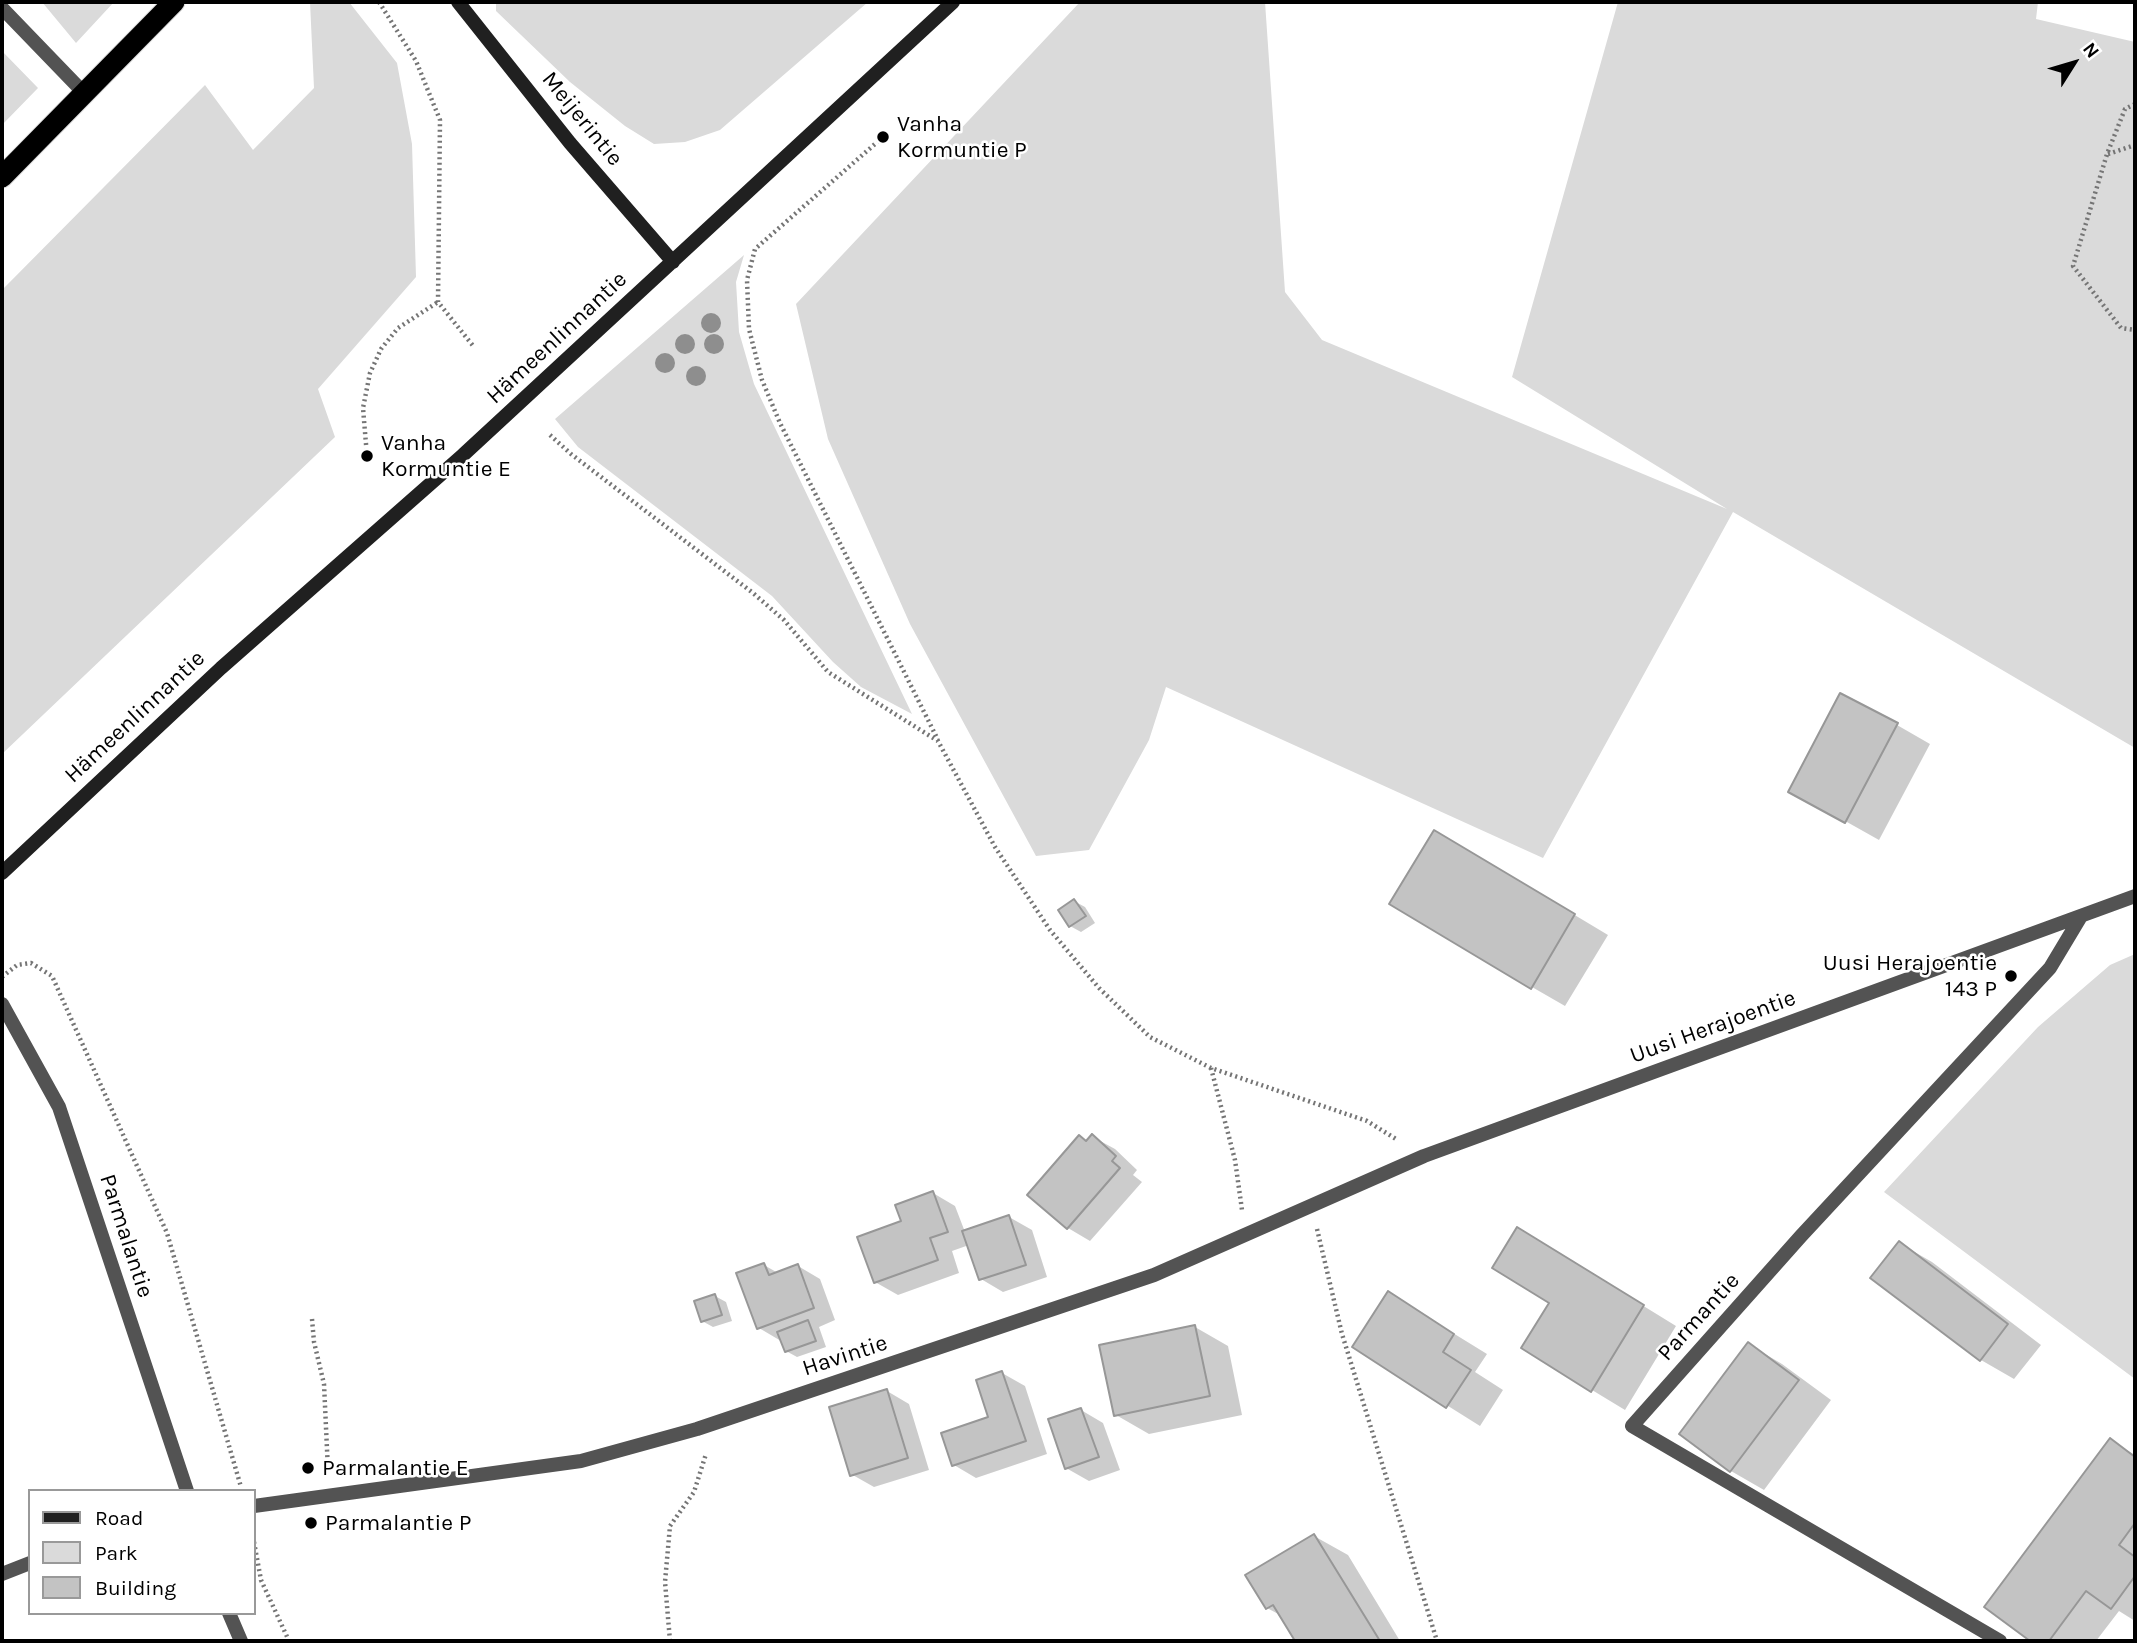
<!DOCTYPE html>
<html>
<head>
<meta charset="utf-8">
<style>
	body { margin:0 }
	#map { position:relative; width:2137px; height:1643px; overflow:hidden; background:#fff; font-family:Karla,sans-serif }
	canvas { display:block }
	.frame { position:absolute; inset:0; border:4px solid #000; pointer-events:none }
	.legend { position:absolute; left:28px; top:1489px; width:228px; height:126px; box-sizing:border-box; background:#fff; border:2px solid #999; margin:0; padding:9px 12px; list-style:none; font-size:21px; color:#000 }
	.legend li { display:flex; align-items:center; gap:14px; height:35px }
	.legend b { width:35px; border:2px solid #999 }
	.north { position:absolute; left:2039px; top:28px; width:70px; height:70px; -webkit-text-stroke:5px #fff; paint-order:stroke; rotate:53deg; font-size:19px; font-weight:700; line-height:28px; text-align:center; color:#000 }
	.north::after { content:''; display:block; margin:auto; width:24px; height:32px; background:#000; clip-path:polygon(50% 0,100% 100%,50% 72%,0 100%) }
</style>
</head>
<body>
<div id="map">
<canvas width="2137" height="1643"></canvas>
<div class="frame"></div>
<ul class="legend">
<li><b style="height:9px;background:#202020"></b>Road</li>
<li><b style="height:19px;background:#dadada"></b>Park</li>
<li><b style="height:19px;background:#c3c3c3"></b>Building</li>
</ul>
<div class="north">N</div>
</div>
<script>
const context = document.querySelector('canvas').getContext('2d');
context.lineJoin = 'round';
function paint(path, color) { context.fillStyle = color; context.fill(path, 'evenodd'); }
const poly = rows => new Path2D(rows.map(r => 'M' + r).join(''));
function trace(path, color, width, dash) { context.strokeStyle = color; context.lineWidth = width; context.lineCap = dash ? 'butt' : 'round'; context.setLineDash(dash || []); context.stroke(path); }
function write(font, color, halo, rows, align = 'center') {
  context.font = font + ' Karla,sans-serif'; context.lineWidth = 5; context.setLineDash([]); context.textBaseline = 'middle'; context.strokeStyle = halo; context.fillStyle = color; for (const [text, x, y, turn = 0] of rows) {
    context.save(); context.translate(x, y); context.rotate((+turn || 0) * Math.PI / 180); context.textAlign = isNaN(turn) ? turn : align; if (halo) context.strokeText(text, 0, 0); context.fillText(text, 0, 0); context.restore();
  }
}
const green = poly([
	[42,2,114,2,76,43],
	[310,2,349,2,397,63,412,144,416,277,318,389,335,437,2,754,2,290,205,85,253,150,314,88],
	[496,2,868,2,720,130,685,142,654,144,625,126,570,82,496,11],
	[1080,2,1265,2,1285,292,1322,340,1727,509,1512,377,1618,2,2038,2,2036,19,2135,42,2135,748,1733,512,1543,858,1166,687,1149,740,1089,850,1036,856,910,624,828,439,796,304],
	[2,51,38,88,2,125],
	[744,255,736,282,739,332,754,384,912,714,861,687,833,662,772,596,578,447,555,419],
	[2135,954,2135,1379,1884,1192,2038,1027,2110,965]
]);
const shadow = poly([
	[1897,725,1930,744,1879,840,1822,808],
	[1468,851,1608,935,1565,1006,1532,987],
	[1074,901,1085,907,1095,923,1081,932,1070,926],
	[1093,1137,1115,1149,1137,1170,1133,1175,1142,1182,1090,1241,1068,1228,1088,1142],
	[933,1193,955,1206,965,1232,1009,1217,1032,1230,1047,1277,1003,1292,981,1279,969,1245,952,1251,959,1273,898,1295,875,1282,903,1222],
	[1899,1243,1932,1262,2041,1345,2014,1379,1981,1360],
	[1551,1249,1676,1326,1625,1410,1592,1390,1551,1302],
	[764,1265,778,1273,798,1266,820,1279,835,1320,819,1327,826,1347,797,1357,786,1351,781,1341,759,1328],
	[1388,1293,1487,1354,1475,1372,1503,1390,1480,1426,1354,1347],
	[715,1296,726,1302,732,1321,713,1327,702,1321],
	[1195,1327,1228,1346,1242,1415,1149,1434,1116,1415],
	[1748,1344,1782,1364,1831,1400,1764,1490,1731,1471],
	[1002,1373,1025,1386,1047,1454,976,1478,954,1465,991,1418],
	[887,1391,909,1404,929,1470,874,1487,851,1474],
	[1081,1410,1103,1423,1120,1470,1089,1481,1066,1468],
	[2111,1441,2135,1455,2135,1621,2119,1611,2096,1641,2033,1641,1987,1607],
	[1314,1536,1348,1555,1400,1641,1297,1641,1282,1616,1267,1608]
]);
const building = poly([
	[1840,693,1898,723,1845,823,1788,792,1840,693],
	[1434,830,1575,914,1531,989,1389,904,1434,830],
	[1074,899,1086,916,1069,927,1058,910,1074,899],
	[1092,1134,1116,1156,1112,1161,1120,1168,1067,1229,1027,1195,1079,1135,1086,1141,1092,1134],
	[933,1191,948,1232,930,1238,938,1260,874,1283,857,1237,901,1221,895,1205,933,1191],
	[1009,1215,1026,1265,979,1280,962,1231,1009,1215],
	[1517,1227,1644,1305,1591,1392,1521,1348,1549,1303,1492,1268,1517,1227],
	[1899,1241,2008,1324,1980,1361,1870,1278,1899,1241],
	[764,1263,769,1275,798,1264,814,1308,757,1329,736,1273,764,1263],
	[1388,1291,1454,1334,1443,1352,1471,1370,1446,1408,1352,1347,1388,1291],
	[715,1294,722,1315,701,1322,694,1301,715,1294],
	[808,1320,816,1341,785,1352,777,1332,808,1320],
	[1195,1325,1210,1396,1114,1416,1099,1345,1195,1325],
	[1748,1342,1799,1380,1730,1472,1679,1434,1748,1342],
	[1002,1371,1026,1441,952,1466,941,1433,988,1417,976,1380,1002,1371],
	[887,1389,908,1458,850,1476,829,1407,887,1389],
	[1081,1408,1099,1457,1065,1469,1048,1419,1081,1408],
	[2110,1438,2135,1457,2135,1523,2119,1545,2135,1557,2135,1576,2111,1609,2086,1591,2049,1641,2030,1641,1984,1607,2110,1438],
	[1314,1534,1380,1641,1295,1641,1273,1605,1266,1609,1245,1575,1314,1534]
]);
const path = poly([
	[379,2,416,61,440,120,438,302,474,347],
	[2135,104,2125,109,2107,154,2073,266,2121,328,2135,330],
	[883,137,755,249,747,280,749,329,762,380,780,423,938,740],
	[2108,154,2135,145],
	[550,435,571,454,753,593,784,620,828,672,938,741,995,847,1050,930,1099,988,1150,1037,1211,1068,1367,1121,1396,1139],
	[367,456,363,408,370,373,381,349,398,328,438,302],
	[2,977,17,965,31,963,52,976,167,1233,241,1487],
	[1211,1068,1235,1160,1242,1210],
	[1317,1229,1342,1334,1437,1641],
	[312,1319,314,1342,324,1384,328,1471],
	[254,1542,261,1580,289,1641],
	[670,1641,665,1582,670,1526,694,1492,706,1454]
]);
const lane = poly([
	[2,8,84,93]
]);
const street = poly([
	[2,1004,59,1107,187,1491],
	[254,1506,581,1461,697,1429,1154,1275,1424,1156,2135,896],
	[2,1574,30,1563],
	[229,1613,241,1641],
	[2000,1641,1632,1426,1801,1236,2050,968,2080,918]
]);
const secondary = poly([
	[458,2,570,143,673,262],
	[2,873,221,668,463,455,953,2]
]);
const highway = poly([
	[2,177,174,2]
]);
const trees = [
	[711,323],
	[685,344],
	[714,344],
	[665,363],
	[696,376]
];
const markers = [
	[883,137,7,"#000"],
	[367,456,7,"#000"],
	[2011,976,7,"#000"],
	[308,1468,7,"#000"],
	[311,1523,7,"#000"]
];
const streetNames = [
	["Meijerintie",582,119,51],
	["Hämeenlinnantie",557,338,-43],
	["Hämeenlinnantie",135,717,-43],
	["Uusi Herajoentie",1713,1027,-20],
	["Parmalantie",126,1236,72],
	["Parmantie",1699,1317,-48],
	["Havintie",845,1356,-18]
];
const poiNames = [
	["Vanha",897,124],
	["Kormuntie P",897,150],
	["Vanha",381,443],
	["Kormuntie E",381,469],
	["Uusi Herajoentie",1997,963,"right"],
	["143 P",1997,989,"right"],
	["Parmalantie E",322,1468],
	["Parmalantie P",325,1523]
];
paint(green, '#dadada');
paint(shadow, '#0003');
paint(building, '#c3c3c3');
trace(building, '#979797', 2);
trace(highway, '#dbdbdb', 23);
trace(path, '#757575', 4.5, [2, 3.5]);
trace(lane, '#535353', 14);
trace(street, '#535353', 14);
trace(secondary, '#202020', 14);
trace(highway, '#000', 21);
context.fillStyle = '#8e8e8e';
for (const [x, y] of trees) { context.beginPath(); context.arc(x, y, 10, 0, 2 * Math.PI); context.fill(); }
for (const [x, y, r, color] of markers) { const dot = new Path2D(); dot.arc(x, y, r, 0, 2 * Math.PI); context.fillStyle = color; context.fill(dot); trace(dot, '#fff', 2.5); }
write('23px', '#000', '#fff', streetNames);
write('23px', '#000', '#fff', poiNames, 'left');
</script>
</body>
</html>
